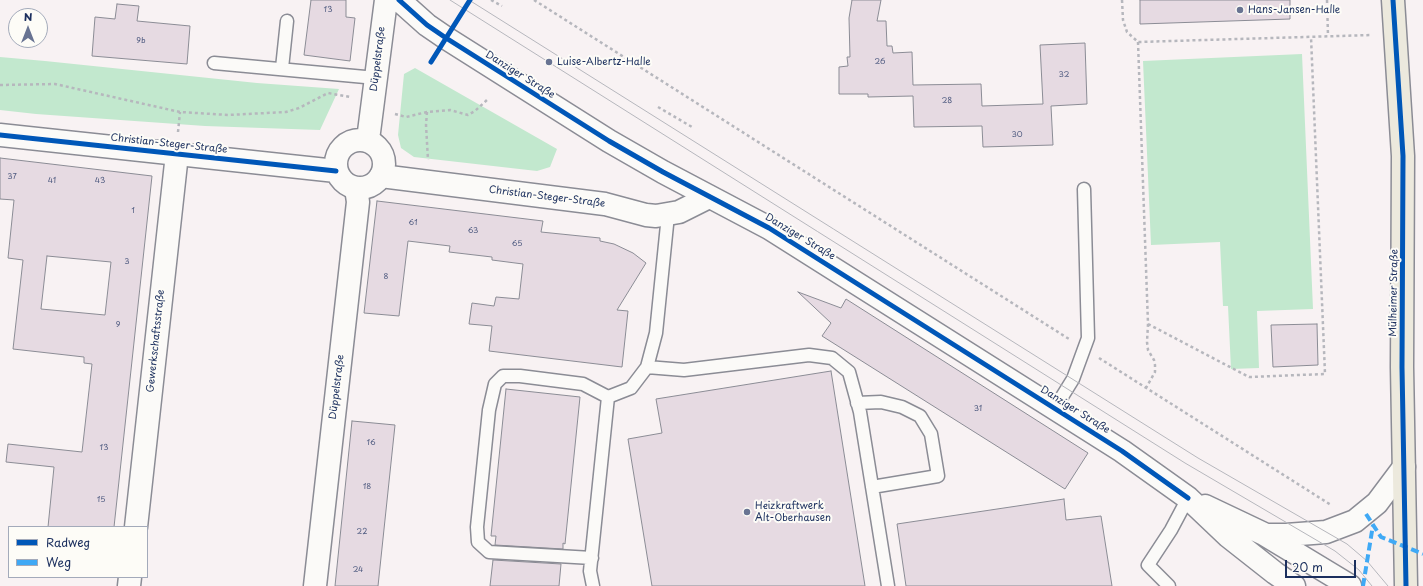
<!DOCTYPE html>
<html>
<head>
<meta charset="utf-8">
<style>
	body { margin:0 }
	#map { position:relative; width:1423px; height:586px; overflow:hidden; background:#f8f2f3; font-family:"Playpen Sans",sans-serif }
	canvas { display:block }
	.legend { position:absolute; left:8px; top:526px; width:140px; height:52px; box-sizing:border-box; background:#fdfcf7; border:1px solid #a3aaba; margin:0; padding:5px 7px; list-style:none; font-size:12px; color:#1b2f5e }
	.legend li { display:flex; align-items:center; gap:8px; height:20px }
	.legend b { width:20px; border:1px solid #a3aaba }
	.north { position:absolute; left:8px; top:8px; width:40px; height:40px; box-sizing:border-box; background:#fdfcf7; border:1px solid #a3aaba; border-radius:50%; rotate:0deg; font-size:11px; font-weight:700; line-height:16px; text-align:center; color:#1b2f5e }
	.north::after { content:''; display:block; margin:auto; width:14px; height:18px; background:#687392; clip-path:polygon(50% 0,100% 100%,50% 72%,0 100%) }
	.scale { position:absolute; left:1285px; top:560px; width:71px; height:18px; box-sizing:border-box; border:2px solid #1b2f5e; border-top:0; padding-left:5px; font-size:12px; line-height:14px; white-space:nowrap; color:#1b2f5e; -webkit-text-stroke:3px #fdfcf7; paint-order:stroke }
</style>
</head>
<body>
<div id="map">
<canvas width="1423" height="586"></canvas>
<ul class="legend">
<li><b style="height:5px;background:#0057b8"></b>Radweg</li>
<li><b style="height:5px;background:#3fa9f5"></b>Weg</li>
</ul>
<div class="north">N</div>
<div class="scale">20 m</div>
</div>
<script>
const context = document.querySelector('canvas').getContext('2d');
context.lineJoin = 'round';
function paint(path, color) { context.fillStyle = color; context.fill(path, 'evenodd'); }
const poly = rows => new Path2D(rows.map(r => 'M' + r).join(''));
function trace(path, color, width, dash) { context.strokeStyle = color; context.lineWidth = width; context.lineCap = dash ? 'butt' : 'round'; context.setLineDash(dash || []); context.stroke(path); }
function write(font, color, halo, rows, align = 'center') {
  context.font = font + ' "Playpen Sans",sans-serif'; context.lineWidth = 4; context.setLineDash([]); context.textBaseline = 'middle'; context.strokeStyle = halo; context.fillStyle = color; for (const [text, x, y, turn = 0] of rows) {
    context.save(); context.translate(x, y); context.rotate((+turn || 0) * Math.PI / 180); context.textAlign = isNaN(turn) ? turn : align; if (halo) context.strokeText(text, 0, 0); context.fillText(text, 0, 0); context.restore();
  }
}
const green = poly([
	[1302,54,1313,309,1257,311,1259,368,1231,369,1228,306,1223,306,1220,242,1151,245,1143,61],
	[0,57,45,61,257,83,339,89,320,130,205,126,36,114,0,110],
	[415,68,557,149,550,167,537,171,414,157,401,148,398,135,404,74]
]);
const building = poly([
	[311,0,346,0,346,17,355,18,350,61,304,55,311,0],
	[852,0,881,0,877,21,886,21,887,46,892,46,893,53,912,52,913,85,981,84,982,106,1043,104,1040,45,1085,43,1087,104,1051,106,1053,145,983,147,982,126,914,127,913,96,868,97,868,94,839,94,839,67,848,66,847,57,850,57,849,18,852,0],
	[1140,0,1290,0,1290,19,1140,24,1140,0],
	[117,4,139,6,137,21,190,26,187,64,92,56,95,17,115,19,117,4],
	[0,158,152,176,114,527,48,527,54,467,6,462,8,444,82,452,92,364,84,363,84,357,13,349,23,260,8,258,14,200,0,199,0,158],
	[47,256,111,262,105,315,41,309,47,256],
	[377,201,543,221,541,232,600,238,600,241,614,244,633,253,646,263,617,310,628,311,622,367,489,351,492,326,469,324,472,303,494,306,496,297,519,299,523,264,492,260,492,257,449,252,450,246,408,241,399,316,364,313,377,201],
	[798,292,841,308,846,299,1088,453,1065,489,822,336,831,323,798,292],
	[1317,324,1318,365,1273,367,1271,325,1317,324],
	[831,371,865,586,652,586,628,439,662,433,656,399,831,371],
	[506,389,580,397,565,544,563,543,563,549,495,545,496,536,491,536,506,389],
	[352,421,395,425,378,586,335,586,352,421],
	[1064,499,1066,520,1101,516,1112,586,906,586,897,524,1064,499],
	[493,560,561,564,559,586,490,586,493,560]
]);
const path = poly([
	[491,0,502,6],
	[534,0,1069,339],
	[1122,0,1123,20,1127,32,1138,42,1372,35],
	[1327,0,1328,36],
	[1138,42,1148,324,1147,342,1148,350,1154,360,1155,365,1155,372,1146,388],
	[0,85,55,84,180,112,228,115,286,112,299,108,328,93,350,97],
	[658,107,692,127],
	[427,112,426,125,428,160],
	[395,114,406,117,427,112,450,110,468,115,475,111,488,99],
	[178,132,180,112],
	[1148,324,1249,377,1325,374,1311,37],
	[1099,358,1331,505]
]);
const lane = poly([
	[214,63,376,78],
	[282,68,287,21],
	[647,367,684,370,809,355,832,358,849,372,860,412,888,586],
	[857,403,881,402,902,407,920,416,931,434,938,476,872,487],
	[1055,408,1073,379,1088,338,1084,189],
	[592,558,489,552,478,542,477,527,489,410,495,384,503,376,520,376,583,384,608,397],
	[593,586,590,571,608,397,631,388,647,367,656,333,668,215],
	[1169,586,1148,565,1171,530,1188,498]
]);
const street = poly([
	[381,176,605,204,646,215,656,216,679,212,709,197],
	[136,527,177,154],
	[129,586,130,577],
	[315,586,358,202,356,188]
]);
const secondary = poly([
	[399,0,427,25,446,38,609,141,663,172,769,228,1122,451,1188,498,1228,536,1275,573,1294,586],
	[0,135,336,171],
	'336 164a24 24 0 1 1 48 0a24 24 0 1 1-48 0Z',
	[366,140,369,132,386,0],
	[1205,506,1264,534,1350,586],
	[1266,535,1286,535,1326,532,1355,521,1377,503,1404,467]
]);
const primary = poly([
	[1393,0,1403,156,1402,367,1406,586]
]);
const tram = poly([
	[450,0,1185,463,1335,551,1359,570,1372,586],
	[469,0,1198,458,1347,544,1367,561,1388,586]
]);
const quiet = poly([
	[1366,514,1381,537,1423,554],
	[1363,586,1373,525]
]);
const cycleway = poly([
	[399,0,427,25,446,38,609,141,663,172,769,228,1122,451,1188,498],
	[1393,0,1403,156,1402,367,1406,586],
	[431,62,470,0],
	[0,135,336,171]
]);
const markers = [
	[1240,10,4,"#687392"],
	[549,62,4,"#687392"],
	[747,512,4,"#687392"]
];
const numberNames = [
	["13",328,10],
	["9b",141,41],
	["26",880,62],
	["32",1064,75],
	["28",947,101],
	["30",1017,135],
	["37",12,177],
	["41",52,181],
	["43",100,181],
	["1",133,211],
	["61",413,223],
	["63",473,231],
	["65",517,244],
	["3",127,262],
	["8",386,277],
	["9",118,325],
	["31",978,409],
	["16",371,443],
	["13",104,448],
	["18",367,487],
	["15",101,500],
	["22",362,532],
	["24",358,570]
];
const poiNames = [
	["Hans-Jansen-Halle",1248,10],
	["Luise-Albertz-Halle",557,62],
	["Heizkraftwerk",755,506],
	["Alt-Oberhausen",755,518]
];
const streetNames = [
	["Düppelstraße",378,59,-83],
	["Danziger Straße",520,75,32],
	["Christian-Steger-Straße",169,144,6],
	["Christian-Steger-Straße",547,197,7],
	["Danziger Straße",800,237,31],
	["Mülheimer Straße",1394,293,-89],
	["Gewerkschaftsstraße",156,341,-84],
	["Düppelstraße",337,387,-83],
	["Danziger Straße",1075,410,32]
];
paint(green, '#c2e8ce');
paint(building, '#e6dae2');
trace(building, '#8b8c95', 1);
trace(lane, '#8b8c95', 15);
trace(street, '#8b8c95', 25);
trace(secondary, '#8b8c95', 25);
trace(primary, '#8b8c95', 25);
trace(path, '#b6b7bd', 2.5, [3, 3]);
trace(lane, '#fbfaf8', 12);
trace(street, '#fbfaf8', 22);
trace(secondary, '#fbfaf8', 22);
trace(primary, '#ece9dd', 22);
trace(tram, '#b6b7bd', 1);
trace(quiet, '#3fa9f5', 4, [8, 4]);
trace(cycleway, '#0057b8', 5);
for (const [x, y, r, color] of markers) { const dot = new Path2D(); dot.arc(x, y, r, 0, 2 * Math.PI); context.fillStyle = color; context.fill(dot); trace(dot, '#fdfcf7', 1.5); }
write('8px', '#4f5b80', null, numberNames);
write('10px', '#1b2f5e', '#fdfcf7', poiNames, 'left');
write('10px', '#1b2f5e', '#fdfcf7', streetNames);
</script>
</body>
</html>
